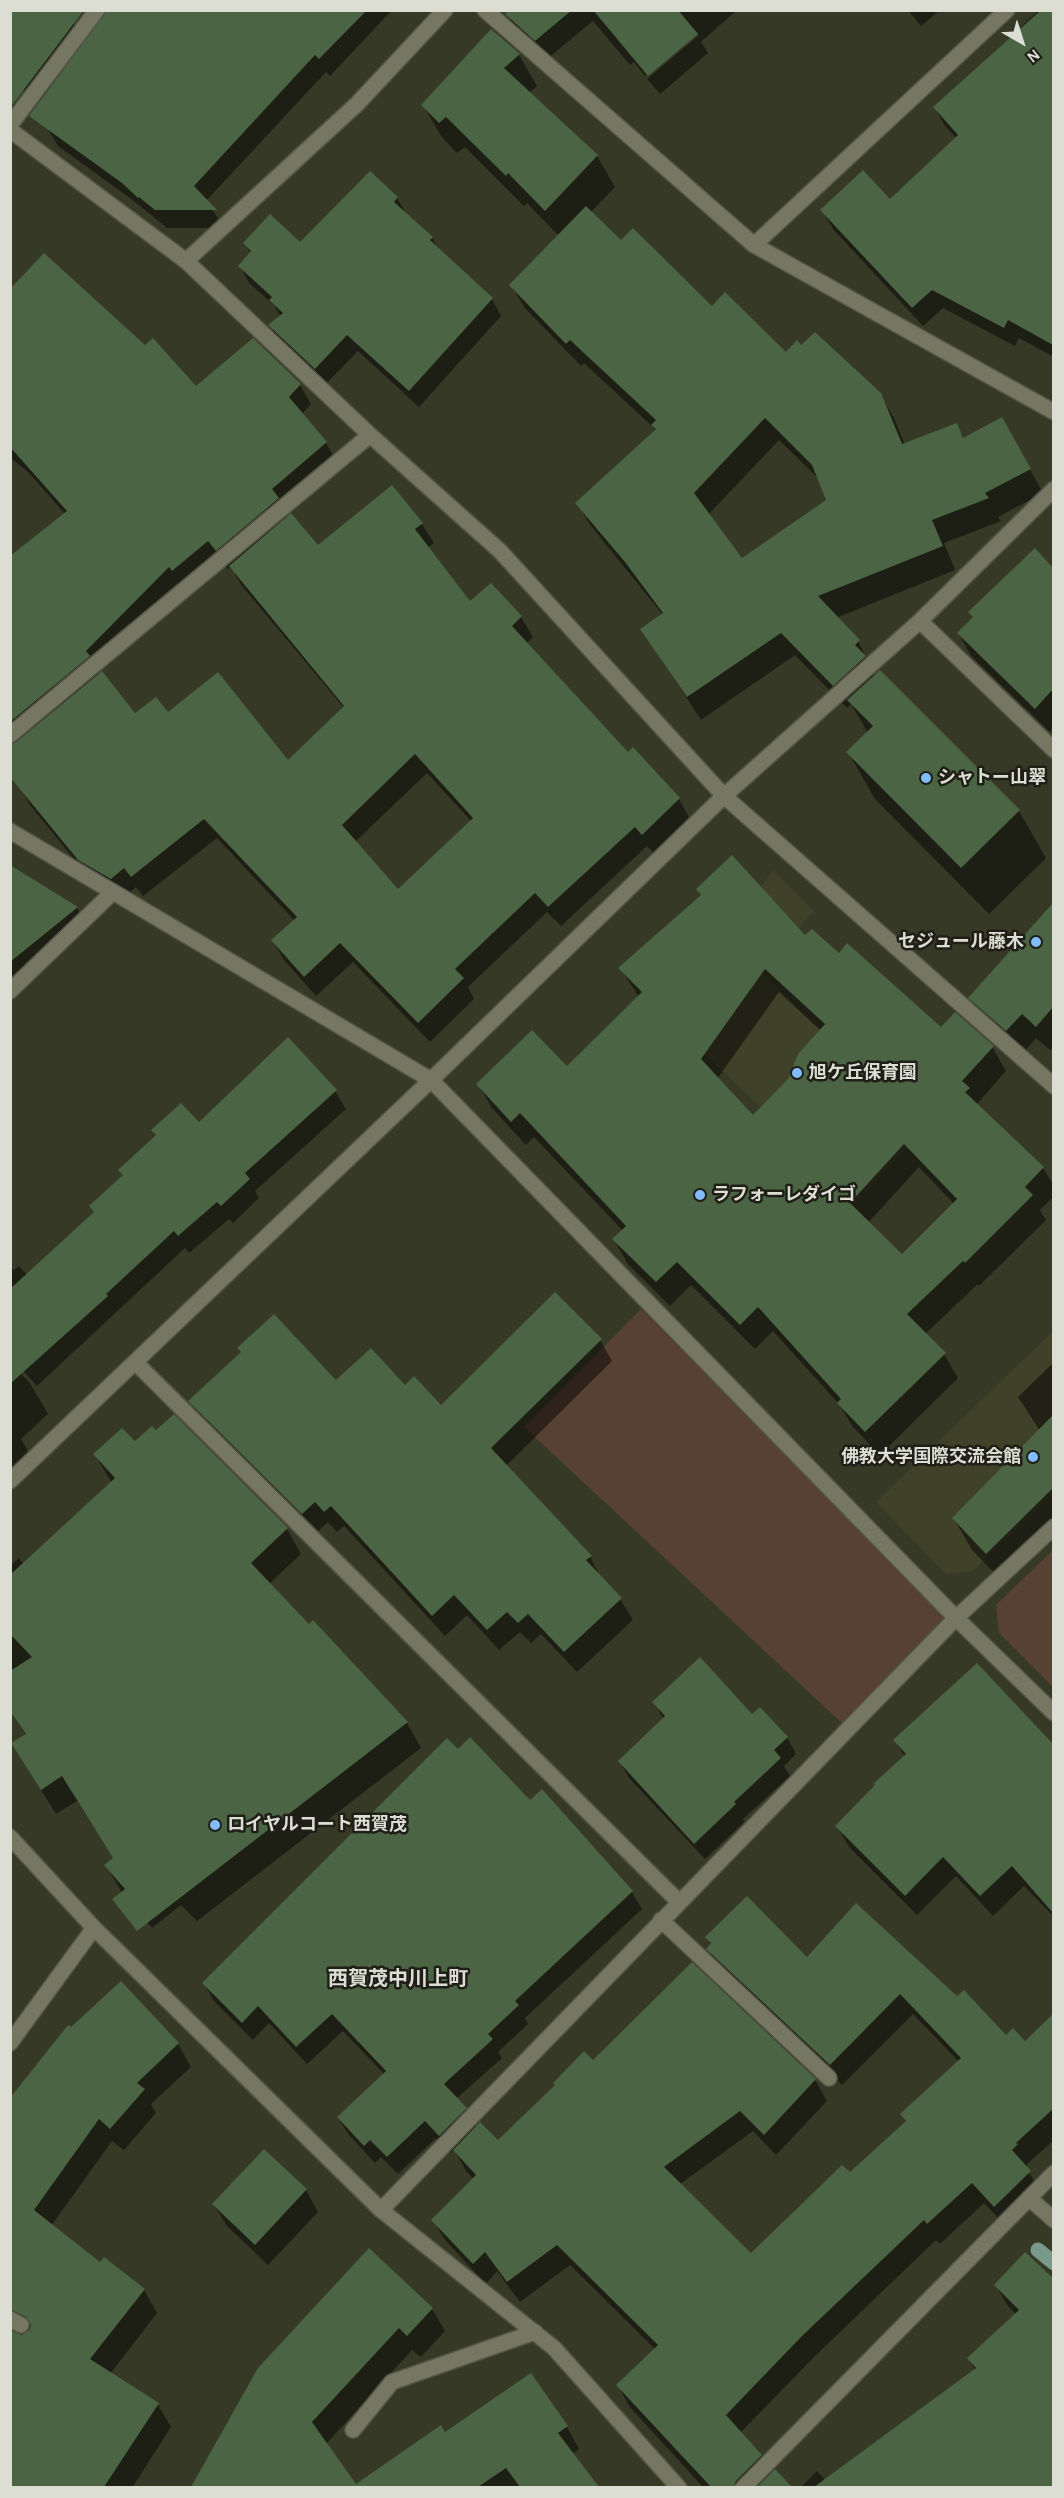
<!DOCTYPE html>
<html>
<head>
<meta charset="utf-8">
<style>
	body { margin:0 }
	#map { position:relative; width:1064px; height:2498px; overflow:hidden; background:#373927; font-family:"Alegreya Sans",sans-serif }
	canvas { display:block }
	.frame { position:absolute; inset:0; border:12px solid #ddded3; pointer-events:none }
	.north { position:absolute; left:992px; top:12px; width:60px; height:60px; -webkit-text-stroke:4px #1f1f17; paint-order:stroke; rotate:141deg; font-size:16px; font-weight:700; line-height:24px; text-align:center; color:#ddded3 }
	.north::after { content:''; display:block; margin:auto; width:21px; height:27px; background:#ddded3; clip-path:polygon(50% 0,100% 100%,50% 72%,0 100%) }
</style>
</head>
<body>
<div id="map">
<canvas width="1064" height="2498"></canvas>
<div class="frame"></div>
<div class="north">N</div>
</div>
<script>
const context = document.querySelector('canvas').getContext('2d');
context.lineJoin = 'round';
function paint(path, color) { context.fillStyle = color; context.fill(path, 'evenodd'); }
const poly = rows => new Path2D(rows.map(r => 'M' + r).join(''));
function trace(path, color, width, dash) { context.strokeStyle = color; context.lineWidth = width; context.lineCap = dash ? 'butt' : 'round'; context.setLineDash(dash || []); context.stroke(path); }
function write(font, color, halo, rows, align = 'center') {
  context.font = font + ' "Alegreya Sans","Noto Sans JP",sans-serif'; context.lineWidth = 5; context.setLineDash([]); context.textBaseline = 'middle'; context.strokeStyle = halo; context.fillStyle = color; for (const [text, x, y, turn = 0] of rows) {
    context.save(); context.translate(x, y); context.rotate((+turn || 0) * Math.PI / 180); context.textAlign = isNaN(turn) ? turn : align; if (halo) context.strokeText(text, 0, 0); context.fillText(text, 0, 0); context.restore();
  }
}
const built = poly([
	[773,870,814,911,760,971,928,1127,858,1200,667,1018],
	[1053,1331,1053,1494,973,1571,946,1574,876,1502]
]);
const green = poly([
	[641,1309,947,1617,843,1724,524,1427],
	[1053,1550,1053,1687,999,1633,996,1605]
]);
const shadow = poly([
	[55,10,74,24,86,44,131,10,392,10,330,76,326,72,206,201,225,228,167,228,134,201,58,146,47,128,42,102,10,81],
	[510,10,737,10,701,42,708,53,660,94,647,79,698,36,698,32,645,76,634,62,630,65,593,21,547,59,518,33,507,14],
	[908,10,940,10,921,26],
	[1039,10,1054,10,1054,357,1019,338,1015,346,943,308,923,326,833,229,822,210,890,201,957,139,945,126,935,108,1022,29,1021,27],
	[492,31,519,55,537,86,529,93,597,156,615,187,591,212,621,242,712,308,786,354,801,347,880,394,894,418,905,445,956,425,964,439,1015,442,1043,493,998,517,1001,521,944,543,955,570,836,618,858,641,875,676,1019,811,1046,858,989,914,875,799,848,752,868,733,851,704,847,708,795,655,701,720,642,629,663,615,591,526,577,503,656,430,584,363,581,366,525,308,511,285,559,236,527,203,524,206,465,147,457,153,441,136,423,105],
	[779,440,821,481,828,500,741,560,708,515],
	[370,173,397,198,407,215,432,238,440,252,492,299,501,316,419,407,358,351,325,385,280,343,270,326,281,317,274,305,249,283,240,266,251,254,245,243,300,244],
	[10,291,144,347,196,388,300,385,311,404,302,414,326,443,337,462,283,508,288,518,317,547,392,487,422,524,434,543,427,548,470,604,491,585,521,617,533,637,526,644,628,754,679,799,690,819,654,853,647,846,561,926,547,912,468,987,474,999,430,1042,353,962,316,996,284,960,273,941,295,921,217,838,143,896,136,887,123,898,91,880,30,805,19,785,17,745,10,737,10,558,65,514,29,473,10,457],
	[220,559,228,569,231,567,242,586,344,708,288,762,168,714,135,715,96,671],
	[427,773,472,822,398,891,355,842],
	[1035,550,1054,570,1054,728,1050,732,972,657,958,633,973,618,970,612],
	[10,867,77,908,87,925,10,996],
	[1054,905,1054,1046,1050,1050,1036,1038,1021,1055,984,1022,970,998],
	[805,937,839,955,942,1030,992,1047,1006,1071,977,1104,1043,1168,1054,1186,1054,1196,1040,1210,1046,1220,979,1286,978,1284,925,1334,944,1354,958,1378,880,1455,853,1427,839,1404,773,1331,755,1349,691,1285,670,1306,628,1264,614,1240,623,1231,534,1137,526,1145,492,1108,478,1084,567,1068,639,997,620,968],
	[779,992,821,1031,790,1080,753,1118,717,1079],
	[919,1167,954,1204,902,1256,868,1223],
	[335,1091,346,1109,255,1191,259,1198,233,1223,229,1219,189,1253,185,1248,37,1386,10,1357,10,1266,14,1270,19,1266,27,1275,95,1213,124,1177,120,1170,157,1137,153,1130,198,1125],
	[600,1340,612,1361,506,1466,590,1556,601,1579,620,1599,633,1620,577,1672,541,1634,531,1643,520,1632,499,1650,467,1615,445,1636,344,1526,337,1532,328,1522,315,1534,202,1422,190,1401,336,1382,405,1387,441,1407],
	[10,1362,30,1383,48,1414,21,1439,29,1453,10,1471],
	[1054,1362,1054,1536,1004,1583,972,1550,954,1519,1040,1431,1018,1397],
	[135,1443,287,1529,301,1554,269,1584,407,1723,421,1748,197,1921,181,1905,152,1928,121,1891,106,1865,114,1859,77,1801,56,1814,28,1769,26,1735,10,1711,10,1566,19,1558,24,1564,112,1483,95,1455],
	[654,1702,752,1717,787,1737,796,1754,784,1766,790,1776,743,1819,744,1822,705,1859,629,1778,620,1762,664,1720],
	[895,1740,1042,1756,1054,1775,1046,1783,1054,1791,1054,1917,1024,1886,993,1916,956,1876,917,1915,849,1847,837,1826,905,1757],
	[458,1751,530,1803,632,1892,642,1909,525,2018,528,2024,498,2052,502,2058,456,2099,466,2109,477,2128,497,2142,593,2062,815,2080,827,2101,776,2155,753,2131,680,2184,751,2255,850,2175,906,2122,902,2115,959,2062,913,2014,842,2085,719,1969,708,1949,711,1945,707,1937,807,1959,957,1998,1006,2037,1025,2043,1054,2016,1054,2140,1027,2164,1026,2168,1042,2193,1006,2226,984,2203,940,2244,936,2240,814,2357,740,2433,761,2456,772,2475,775,2471,790,2488,704,2488,629,2406,618,2385,656,2350,570,2265,520,2302,497,2271,486,2284,445,2240,433,2220,474,2179,466,2171,454,2149,450,2153,436,2138,398,2174,381,2157,375,2163,349,2135,338,2118,385,2075,343,2031,307,2064,269,2023,253,2040,214,2001,204,1983],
	[121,1983,178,2044,191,2067,151,2104,156,2113,124,2150,112,2141,51,2226,100,2264,144,2290,157,2313,110,2374,158,2405,171,2427,132,2488,10,2488,10,2101,71,2029],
	[24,2331,29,2334,17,2335],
	[306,2190,318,2212,268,2265,227,2226,214,2205],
	[1026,2254,1054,2281,1054,2488,800,2488,817,2471,826,2481,975,2370,969,2359,1016,2314,1008,2306,996,2286],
	[432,2309,445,2331,421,2357,412,2350,326,2444,355,2486,445,2434,567,2427,579,2449,572,2454,597,2488,193,2488,259,2369]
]);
const stream = poly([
	[1038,2250,1054,2263]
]);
const building = poly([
	[10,10,84,10,13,104,10,102],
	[107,10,367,10,319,59,315,55,194,186,217,210,155,210,139,197,138,198,122,183,29,116],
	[508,10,572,10,535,41,505,14],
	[593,10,678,10,698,34,648,76],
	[1041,10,1053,10,1053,345,1008,320,1004,328,932,290,912,308,820,210,863,170,890,199,958,135,933,107],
	[491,29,520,54,504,68,598,155,545,211,508,173,506,176,446,117,439,123,421,105],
	[370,171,398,197,394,202,433,237,430,240,493,298,409,391,347,335,315,369,268,325,283,313,269,300,272,297,238,266,251,251,243,243,270,214,300,242],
	[586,206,621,240,633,228,712,306,725,292,786,352,797,340,801,345,815,332,881,393,902,444,957,423,963,438,1002,417,1031,469,985,493,989,498,932,520,943,546,818,596,860,640,855,645,866,656,833,686,781,633,687,697,640,629,663,613,625,562,575,503,656,429,651,425,656,420,570,340,566,344,509,285],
	[765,418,812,465,826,500,742,558,694,493],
	[44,253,145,345,153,338,196,386,253,338,301,384,289,397,327,442,272,489,279,498,216,551,208,541,172,571,169,567,86,651,90,656,10,722,10,556,67,511,10,447,10,289],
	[392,485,423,523,415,529,470,601,491,583,522,616,512,626,628,752,633,747,680,798,642,835,635,827,548,907,535,893,455,969,464,978,418,1023,340,943,304,977,271,940,297,917,204,819,131,877,124,868,111,879,78,860,10,777,10,745,16,742,102,671,135,713,156,697,168,712,218,672,288,760,344,706,229,566,291,513,318,545],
	[415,754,473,818,398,889,342,825],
	[1035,548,1053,568,1053,689,1035,709,957,633,973,617,968,612],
	[880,670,1020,810,961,868,846,752,873,726,847,700],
	[732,855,805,935,812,929,839,953,847,943,941,1027,955,1012,994,1046,962,1081,970,1088,965,1092,1044,1167,1025,1187,1033,1195,965,1263,963,1261,907,1314,946,1353,865,1432,837,1403,841,1399,758,1307,740,1325,677,1262,656,1282,612,1239,626,1226,520,1113,511,1122,476,1084,532,1030,567,1066,642,992,618,968,701,895,696,889],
	[765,969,825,1024,798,1054,788,1079,753,1115,701,1059],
	[904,1144,957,1199,902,1254,850,1203],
	[10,865,78,907,10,962],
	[1053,903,1053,1007,1036,1027,1022,1014,1006,1031,968,998],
	[288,1037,337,1090,245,1173,250,1179,221,1206,217,1202,178,1236,174,1231,106,1294,108,1296,10,1384,10,1289,94,1212,89,1206,123,1175,118,1170,156,1135,151,1130,181,1103,199,1122],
	[555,1292,602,1339,491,1448,592,1556,586,1560,622,1598,564,1652,528,1614,518,1623,507,1612,487,1630,454,1595,432,1616,331,1506,324,1512,315,1502,302,1514,188,1401,241,1352,237,1348,274,1314,336,1380,371,1348,405,1385,414,1376,441,1405],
	[174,1414,288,1528,251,1563,309,1624,313,1620,408,1722,137,1931,112,1899,125,1889,104,1865,113,1858,62,1776,41,1790,11,1743,26,1734,10,1711,10,1671,32,1657,10,1634,10,1575,115,1478,93,1454,122,1428,135,1441,152,1426,156,1430],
	[1053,1415,1053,1488,986,1554,952,1518],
	[700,1657,752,1714,760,1707,788,1737,774,1750,781,1758,734,1802,736,1804,694,1844,618,1761,665,1716,652,1702],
	[977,1663,1053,1744,1053,1913,1012,1866,980,1896,943,1857,905,1896,835,1826,875,1785,874,1783,906,1754,893,1740],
	[470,1737,530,1800,542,1789,633,1891,515,2001,519,2005,488,2034,493,2039,444,2084,467,2108,439,2136,425,2121,387,2157,370,2140,364,2146,337,2117,386,2071,332,2014,296,2047,258,2006,242,2023,202,1983,447,1738,458,1749],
	[747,1896,807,1957,856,1903,957,1996,964,1990,1006,2035,1013,2028,1025,2041,1053,2014,1053,2109,1016,2143,1018,2144,1012,2150,1031,2171,994,2207,972,2183,927,2224,924,2220,802,2336,726,2415,762,2455,736,2481,734,2487,711,2487,616,2385,658,2345,557,2245,507,2282,485,2252,473,2264,431,2220,476,2175,453,2150,480,2122,498,2140,555,2085,553,2083,584,2051,593,2060,692,1962,816,2079,764,2135,740,2111,664,2167,751,2253,842,2165,850,2172,906,2121,900,2114,961,2058,900,1994,830,2065,706,1949,711,1943,705,1937],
	[121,1981,179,2043,137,2083,145,2089,110,2129,99,2119,34,2210,100,2262,104,2257,145,2289,90,2359,159,2403,104,2487,10,2487,10,2330,22,2335,29,2330,31,2325,26,2317,10,2309,10,2098,68,2025,71,2027],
	[264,2149,307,2189,255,2245,212,2204],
	[369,2248,433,2308,407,2336,399,2328,312,2422,356,2484,441,2425,445,2432,531,2373,568,2426,558,2433,599,2487,520,2487,506,2468,478,2487,191,2487,258,2368],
	[1025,2252,1053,2278,1053,2487,814,2487,976,2368,967,2358,1019,2310,994,2285],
	[775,2469,792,2487,757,2487]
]);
const service = poly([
	[10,991,113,892],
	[661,1920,829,2078],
	[353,2430,392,2382,535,2332]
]);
const minor = poly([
	[485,10,754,245,1054,412],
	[10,125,97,10],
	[10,130,186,261,370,435,500,551,724,796,1054,1086],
	[754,245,1007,10],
	[186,261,357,104,445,10],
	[920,621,1054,750],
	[10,735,370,435],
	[10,831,431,1080,956,1618,1054,1713],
	[135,1362,679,1902],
	[10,1481,431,1080,724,796,920,621,1054,489],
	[10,1837,94,1928,381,2210,554,2348,679,2488],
	[10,2043,94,1928],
	[1029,2198,1054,2220],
	[381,2210,956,1618,1054,1527],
	[10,2319,21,2325],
	[743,2488,1054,2173]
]);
const markers = [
	[926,778,6,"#82bcfa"],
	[1036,942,6,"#82bcfa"],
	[797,1073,6,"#82bcfa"],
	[700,1195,6,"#82bcfa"],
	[1033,1457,6,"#82bcfa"],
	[215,1825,6,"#82bcfa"]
];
const poiNames = [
	["シャトー山翠",938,778],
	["セジュール藤木",1024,942,"right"],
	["旭ケ丘保育園",809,1073],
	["ラフォーレダイゴ",712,1195],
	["佛教大学国際交流会館",1021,1457,"right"],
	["ロイヤルコート西賀茂",227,1825]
];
const neighbourhoodNames = [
	["西賀茂中川上町",398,1979]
];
paint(built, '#3f4128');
paint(green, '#564133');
paint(shadow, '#0007');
trace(stream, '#799a8a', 15);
paint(building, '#4a6444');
trace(service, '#545546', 18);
trace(minor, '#545546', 18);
trace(service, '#757763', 15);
trace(minor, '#757763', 15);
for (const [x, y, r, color] of markers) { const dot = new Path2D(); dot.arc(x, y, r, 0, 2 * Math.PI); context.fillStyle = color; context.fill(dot); trace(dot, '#1f1f17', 2); }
write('bold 18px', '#ddded3', '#1f1f17', poiNames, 'left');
write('bold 20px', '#ddded3', '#1f1f17', neighbourhoodNames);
</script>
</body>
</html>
